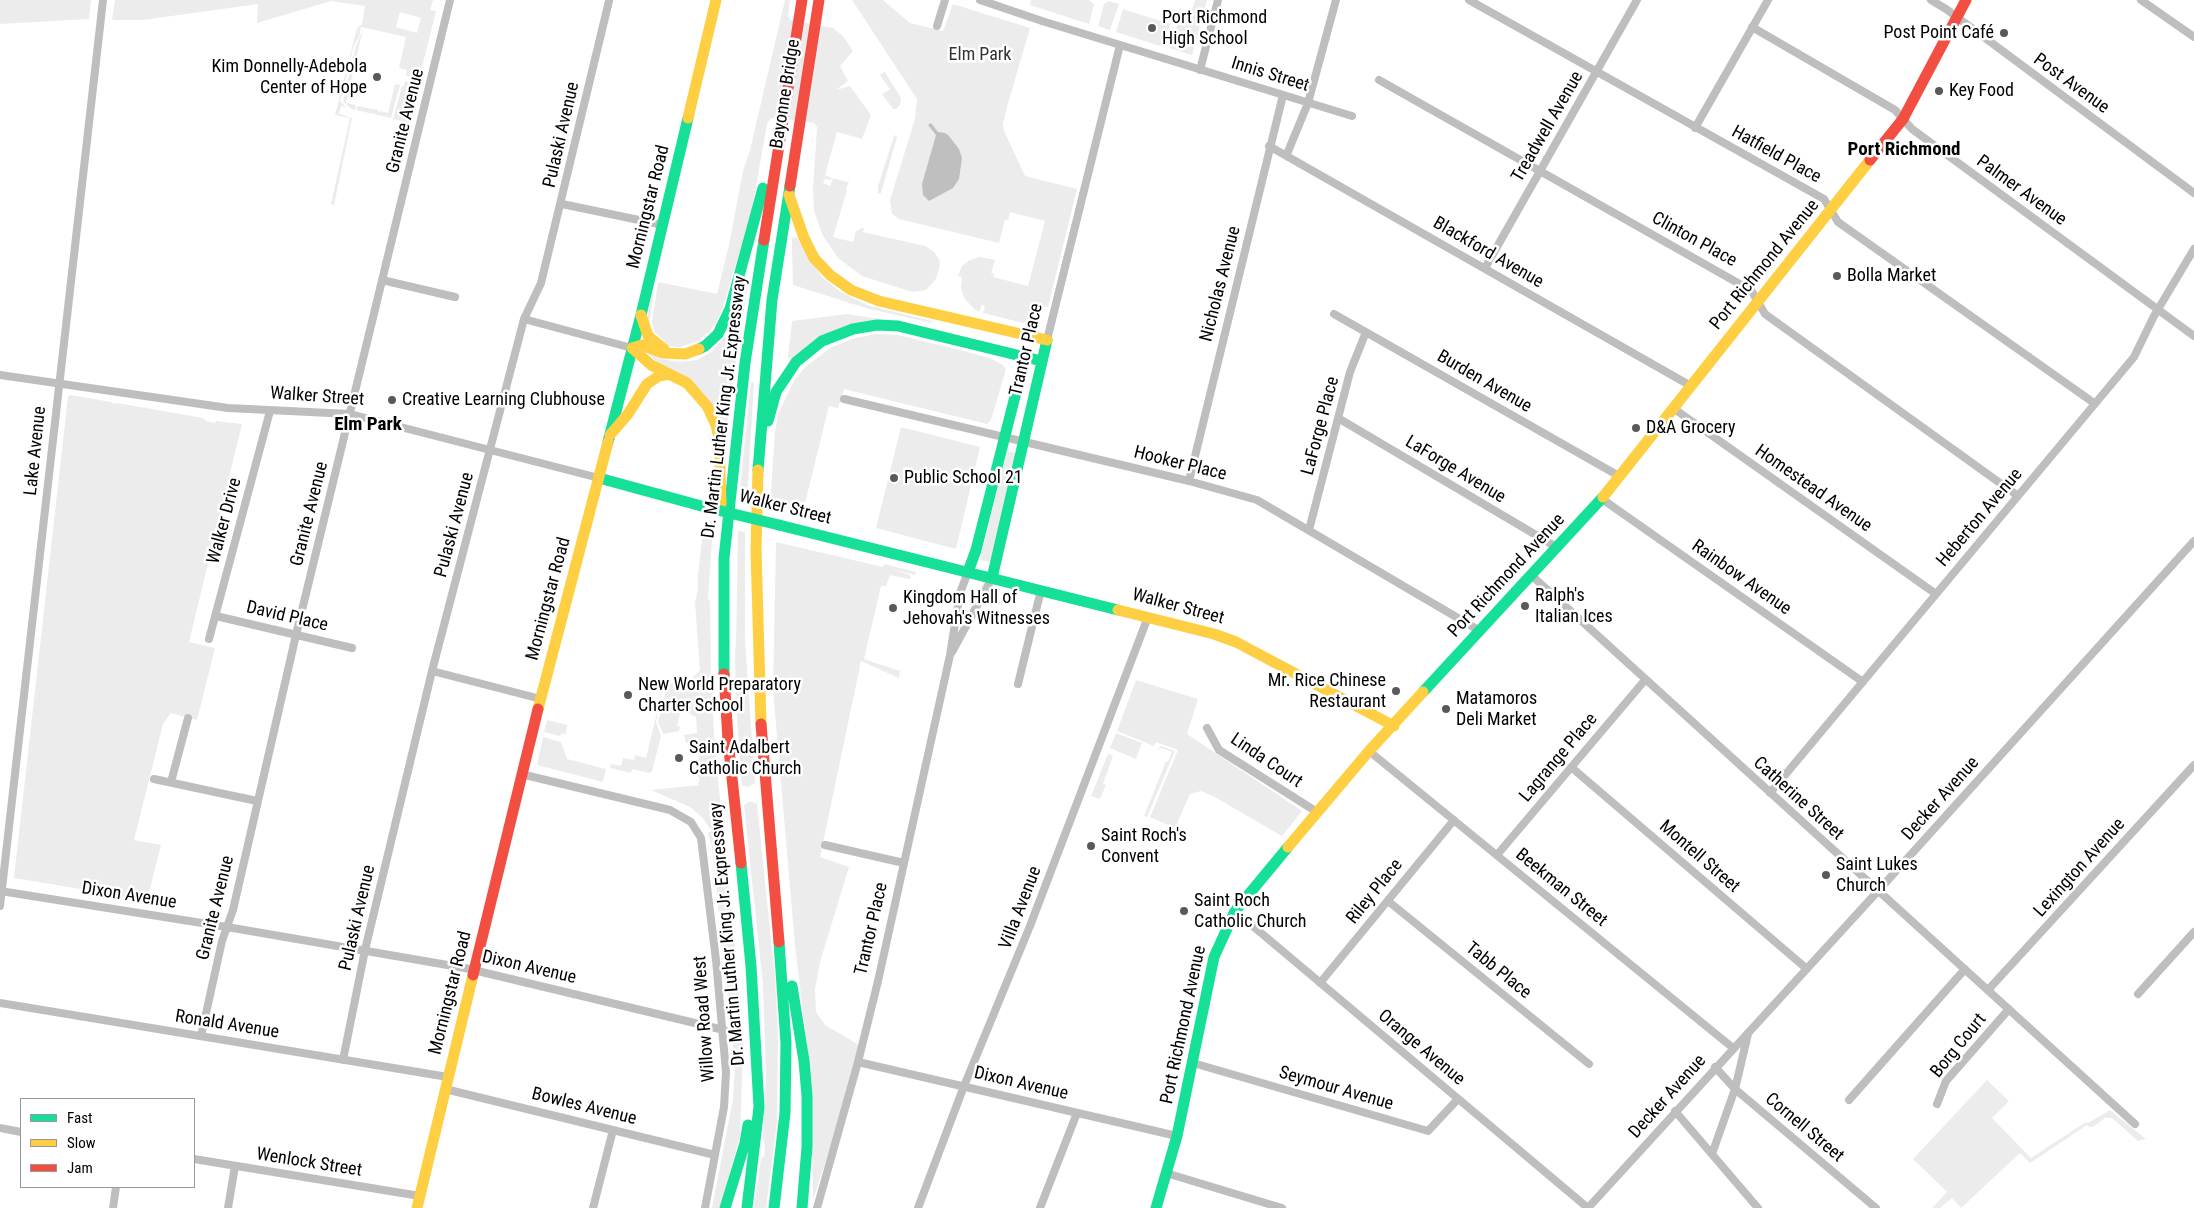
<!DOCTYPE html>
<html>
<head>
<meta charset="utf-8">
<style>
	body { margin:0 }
	#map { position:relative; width:2194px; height:1208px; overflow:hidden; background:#fff; font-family:"Roboto Condensed",sans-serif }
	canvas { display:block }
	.legend { position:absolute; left:20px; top:1098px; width:175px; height:90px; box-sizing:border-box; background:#fff; border:1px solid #999; margin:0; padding:6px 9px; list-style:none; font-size:15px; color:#000 }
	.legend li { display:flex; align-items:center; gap:10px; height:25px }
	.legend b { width:25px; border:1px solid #999 }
</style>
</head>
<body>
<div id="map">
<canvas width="2194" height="1208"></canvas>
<ul class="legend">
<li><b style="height:6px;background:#16e098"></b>Fast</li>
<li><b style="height:6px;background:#ffcf43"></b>Slow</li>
<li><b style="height:6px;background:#f24e42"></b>Jam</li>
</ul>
</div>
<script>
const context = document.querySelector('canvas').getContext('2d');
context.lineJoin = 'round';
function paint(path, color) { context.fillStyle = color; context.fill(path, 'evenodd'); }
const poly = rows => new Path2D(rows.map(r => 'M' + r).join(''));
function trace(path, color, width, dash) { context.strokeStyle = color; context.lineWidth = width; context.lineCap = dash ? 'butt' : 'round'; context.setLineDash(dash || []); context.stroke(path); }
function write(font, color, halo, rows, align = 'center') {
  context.font = font + ' "Roboto Condensed",sans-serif'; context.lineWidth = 5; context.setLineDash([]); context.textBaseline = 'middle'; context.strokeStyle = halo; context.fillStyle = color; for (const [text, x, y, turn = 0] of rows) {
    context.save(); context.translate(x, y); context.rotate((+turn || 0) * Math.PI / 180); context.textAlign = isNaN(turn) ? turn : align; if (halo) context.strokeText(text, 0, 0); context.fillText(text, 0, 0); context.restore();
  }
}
const green = poly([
	[0,0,91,0,89,19,0,24],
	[115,0,433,0,430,10,436,11,419,79,406,76,407,70,399,68,406,37,361,27,359,37,354,45,340,101,346,107,341,106,339,114,352,118,334,205,331,204,350,118,335,115,357,28,362,24,365,6,331,1,257,23,258,4,143,20,112,20],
	[400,12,421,18,417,33,396,27],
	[785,0,790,0,788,16,790,20,833,28,843,36,853,51,840,66,848,81,836,90,850,86,871,115,862,139,837,132,825,175,832,178,831,180,825,179,823,183,830,186,833,178,847,182,849,181,846,189,847,190,833,237,853,242,856,231,862,228,864,228,863,232,925,246,934,252,939,259,940,265,936,279,926,290,912,292,862,276,838,258,823,236,814,211,813,189,817,127,814,123,773,118,770,119,767,124,751,214,721,313,711,330,698,341,680,347,666,346,657,342,651,335,647,319,652,293,654,293,649,324,652,333,664,343,665,341,655,333,652,322,658,282,717,294,729,245,743,171,750,150],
	[852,0,883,0,910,23,943,31,953,4,1030,28,1007,107,1003,124,1004,131,1025,176,1077,189,1048,307,1045,307,1036,319,1023,323,983,313,985,306,982,305,979,312,974,309,964,298,961,288,962,277,958,276,962,266,970,260,979,257,986,258,995,260,991,273,994,274,993,277,1028,286,1045,221,1010,212,1008,220,1005,220,999,243,899,219,892,214,890,200,915,119,917,99],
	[1031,0,1089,0,1094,4,1089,24,1030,5],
	[1195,0,1207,0,1192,55,1169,48,1178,23,1187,25],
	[1109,1,1119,4,1110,30,1098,26,1104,4],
	[1123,9,1170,24,1163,47,1116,32],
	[363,29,346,103,356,105,355,110,350,108,343,101,356,46],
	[885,72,901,98,900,105,896,109,893,109,882,94,890,89,880,75],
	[405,81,418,84,403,145,395,140,402,140,407,122,393,119,402,86,404,86],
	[395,84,400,85,391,118,356,110,358,106,378,110,379,113,380,111,388,113],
	[896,135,897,137,881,193,878,194,878,186,894,136],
	[796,237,822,277,841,292,867,305,931,321,932,323,869,309,793,285,792,247,792,238],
	[744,281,748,282,727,425,723,426,647,352,661,359,679,362,697,360,711,352,727,335],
	[847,314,886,320,792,359,788,357,792,321],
	[876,334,898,335,968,352,992,359,1003,365,1006,369,991,420,987,424,844,389,838,408,829,406,803,511,770,505,775,432,778,414,794,381,805,367,832,347,855,338],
	[751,382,754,383,747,500,739,498],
	[71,395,111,402,114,404,117,403,203,418,206,421,215,423,216,421,242,424,189,642,215,648,197,720,171,713,163,724,134,840,161,845,147,900,14,878,68,396],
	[901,427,980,447,956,549,876,528],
	[1007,451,1016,453,990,562,980,560],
	[704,523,713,525,708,600,710,601,711,679,715,750,739,982,743,1049,740,1135,720,1208,712,1208,733,1099,735,1065,712,847,708,833,712,831,702,817,690,807,651,790,700,785,698,784,700,777,698,777,699,754,697,754,698,746,686,743,684,735,697,733,696,717,681,710,677,726,680,727,679,731,663,734,658,722,668,683,693,688,693,677,700,670,695,602,698,589,698,575],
	[738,531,745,532,745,641,755,783,748,787,742,785,736,704,735,651,736,644],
	[776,542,883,567,884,564,916,572,915,575,890,569,910,575,911,578,909,579,890,575,886,586,881,586,864,659,900,671,899,678,861,661,820,857,849,867,820,962,815,989,816,1012,825,1025,859,1045,834,1135,813,1200,811,1081,795,945,773,690],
	[665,680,656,722,661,736,652,771,650,773,632,769,631,773,610,768,611,764,621,766,623,758,634,760,635,755,646,758],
	[1136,680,1198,699,1187,734,1302,811,1282,836,1213,796,1201,791,1190,794,1175,828,1150,817,1178,750,1156,742,1154,746,1117,731],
	[547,720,567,725,566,734,562,733,560,736,544,732],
	[1116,733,1142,743,1136,759,1110,748],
	[543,737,561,742,567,759,606,769,603,782,537,765],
	[1161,746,1175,751,1147,817,1144,816,1166,761,1168,762,1172,752,1162,748,1157,750],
	[1108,754,1113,756,1103,784,1106,785,1100,799,1091,796],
	[750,801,757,804,775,978,778,1037,777,1122,766,1208,754,1208,761,1158,764,1156,765,1149,763,1136,766,1076,763,985,744,805],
	[1987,1080,2009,1101,1992,1118,2031,1158,2086,1122,2088,1123,2110,1110,2146,1139,2138,1141,2112,1118,2105,1118,2093,1127,2089,1127,2087,1125,2030,1163,2020,1153,1961,1208,1952,1198,1940,1208,1932,1208,1947,1192,1913,1159]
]);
const water = poly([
	[931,123,938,132,945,133,949,136,959,149,962,158,959,179,953,188,929,201,923,195,922,184,936,135,928,125]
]);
const street = poly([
	[980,0,1042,21,1352,116],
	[1469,0,1824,199,1838,222,2094,403],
	[1931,0,1946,9,2194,193],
	[2141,0,2194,37],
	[937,26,945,0],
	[1752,27,1895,110,1912,129,2194,336],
	[1200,70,1218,0],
	[1379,80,1745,287,1751,290,1765,314,2018,496],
	[1695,128,1768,0],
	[1269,146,1691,386],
	[1287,154,1308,103,1336,0],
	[562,204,663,225],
	[1485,268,1637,0],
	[382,280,455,297],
	[1334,314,1619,476],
	[524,319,632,348],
	[1047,340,1120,45],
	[0,375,228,408,350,414,599,478],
	[844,399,1189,481,1257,500,1480,631],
	[1673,408,1936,594],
	[1338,418,1558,548],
	[1189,481,1283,95],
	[1602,499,1863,682],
	[1309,530,1350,372,1366,332],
	[1531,575,2135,1124],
	[216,616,352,648],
	[209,639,270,411],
	[952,652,992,578],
	[432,671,541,699],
	[1018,684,1041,590],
	[1207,728,1219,750,1317,812],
	[1369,751,1733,1048],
	[1571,767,1807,969],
	[521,774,670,810,691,822,701,838,716,960,726,1072,724,1107,705,1208],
	[154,779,257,801],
	[171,782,188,718],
	[1770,793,2134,357,2154,316,2194,249],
	[825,845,904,863],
	[1497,855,1645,680],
	[0,891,227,927,465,968,724,1030],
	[1388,901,1589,1064],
	[0,906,103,0],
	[1235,911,1588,1208],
	[1320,983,1454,820],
	[1988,990,2194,765],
	[2138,994,2194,932],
	[0,1003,448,1077],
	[201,1036,222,941,233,910,296,635,450,0],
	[343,1060,365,950,432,671,524,319,541,283,609,1],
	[858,1062,1177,1136],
	[1193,1063,1428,1131,1458,1099],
	[1715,1067,1735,1089,1876,1208],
	[445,1089,715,1155],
	[1849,1100,1965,969],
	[1937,1104,1946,1081,2009,1009],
	[1675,1111,1758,1208],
	[0,1128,21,1132],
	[1712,1154,1735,1089,1748,1034],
	[194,1159,420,1196],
	[1166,1173,1282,1208],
	[113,1208,116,1187],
	[228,1208,235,1166],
	[593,1208,613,1130],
	[817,1208,858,1062,878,981,950,655,960,593,968,572],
	[918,1208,964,1086,1030,926,1148,617],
	[1040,1208,1077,1113],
	[1588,1208,1878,891,2194,541]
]);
const fast = poly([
	[699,349,705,346,718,334,730,309,763,188],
	[768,421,776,392,796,362,822,341,853,329,877,325,898,326,1025,357],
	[608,442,641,315,688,118],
	[758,470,772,300,790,186],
	[599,478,705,507],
	[779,525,1118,610],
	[968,572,976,550,1025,357,1042,361],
	[992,578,1047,340],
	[724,674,724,558,745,363,764,240],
	[1423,692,1603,497],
	[741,863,751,966,759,1107,747,1208],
	[792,986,804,1061,807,1096,807,1147,802,1208],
	[725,1208,745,1143,748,1125],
	[774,1208,785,1113,786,1043,779,942],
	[1156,1208,1177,1136,1214,957,1235,911,1288,847]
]);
const slow = poly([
	[688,118,716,0],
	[789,195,804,238,814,258,830,275,851,290,879,301,1047,340],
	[641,315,648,336,664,349],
	[699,349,685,354,663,353,642,345,632,348,651,365,687,383,707,406,716,425,719,438,721,504],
	[610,435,628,414,647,384,659,376,669,374],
	[758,470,756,550,761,724],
	[1603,497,1870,160],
	[1118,610,1214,634,1236,642,1394,726],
	[538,709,608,442],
	[1288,847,1369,751,1423,692],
	[417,1208,473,975]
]);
const jam = poly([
	[1870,160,1903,119,1966,0],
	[790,186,819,0],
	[764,240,802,0],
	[724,674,728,740,741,863],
	[761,724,779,942],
	[473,975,538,709]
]);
const fastBridge = poly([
	[705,507,779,525]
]);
const markers = [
	[1152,28,5,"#595959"],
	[2004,33,5,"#595959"],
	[377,77,5,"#595959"],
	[1939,91,5,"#595959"],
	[1837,276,5,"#595959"],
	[392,400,5,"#595959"],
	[1636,428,5,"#595959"],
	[894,478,5,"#595959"],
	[1525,606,5,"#595959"],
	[893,608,5,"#595959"],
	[1396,691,5,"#595959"],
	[628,695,5,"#595959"],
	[1446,709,5,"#595959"],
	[679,758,5,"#595959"],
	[1091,846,5,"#595959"],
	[1826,875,5,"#595959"],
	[1184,911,5,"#595959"]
];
const poiNames = [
	["Port Richmond",1162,18],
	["High School",1162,39],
	["Post Point Café",1994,33,"right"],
	["Kim Donnelly-Adebola",367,67,"right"],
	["Center of Hope",367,88,"right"],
	["Key Food",1949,91],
	["Bolla Market",1847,276],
	["Creative Learning Clubhouse",402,400],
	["D&A Grocery",1646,428],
	["Public School 21",904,478],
	["Ralph's",1535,596],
	["Italian Ices",1535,617],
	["Kingdom Hall of",903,598],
	["Jehovah's Witnesses",903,619],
	["Mr. Rice Chinese",1386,681,"right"],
	["Restaurant",1386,702,"right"],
	["New World Preparatory",638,685],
	["Charter School",638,706],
	["Matamoros",1456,699],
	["Deli Market",1456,720],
	["Saint Adalbert",689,748],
	["Catholic Church",689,769],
	["Saint Roch's",1101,836],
	["Convent",1101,857],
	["Saint Lukes",1836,865],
	["Church",1836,886],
	["Saint Roch",1194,901],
	["Catholic Church",1194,922]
];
const parkNames = [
	["Elm Park",980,55]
];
const streetNames = [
	["Innis Street",1270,75,17],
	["Post Avenue",2071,84,36],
	["Bayonne Bridge",786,94,-81],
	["Granite Avenue",406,121,-76],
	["Treadwell Avenue",1548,127,-60],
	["Pulaski Avenue",562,135,-77],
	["Hatfield Place",1776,155,29],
	["Palmer Avenue",2021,191,36],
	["Morningstar Road",649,207,-76],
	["Clinton Place",1694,240,29],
	["Blackford Avenue",1488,253,30],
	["Port Richmond Avenue",1765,265,-51],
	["Nicholas Avenue",1221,284,-76],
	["Trantor Place",1027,350,-77],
	["Burden Avenue",1484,382,30],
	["Walker Street",317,397,4],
	["Dr. Martin Luther King Jr. Expressway",725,407,-83],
	["LaForge Place",1321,426,-75],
	["Lake Avenue",36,451,-84],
	["Hooker Place",1180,464,14],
	["LaForge Avenue",1455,470,31],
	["Homestead Avenue",1813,489,35],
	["Walker Street",785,508,14],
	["Granite Avenue",310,514,-76],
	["Heberton Avenue",1980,518,-50],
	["Walker Drive",225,521,-75],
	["Pulaski Avenue",455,525,-75],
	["Port Richmond Avenue",1507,576,-47],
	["Rainbow Avenue",1741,578,35],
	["Morningstar Road",549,599,-75],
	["Walker Street",1178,607,15],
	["David Place",287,617,13],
	["Lagrange Place",1559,758,-50],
	["Linda Court",1266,761,34],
	["Catherine Street",1798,799,42],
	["Decker Avenue",1941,799,-48],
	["Montell Street",1699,857,41],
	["Lexington Avenue",2080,868,-48],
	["Beekman Street",1561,888,39],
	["Riley Place",1375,892,-51],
	["Dixon Avenue",129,896,9],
	["Granite Avenue",216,908,-76],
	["Villa Avenue",1021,908,-69],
	["Pulaski Avenue",358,918,-77],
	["Trantor Place",872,929,-77],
	["Dr. Martin Luther King Jr. Expressway",728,934,-95],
	["Dixon Avenue",529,968,13],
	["Tabb Place",1498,971,39],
	["Morningstar Road",451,993,-76],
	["Willow Road West",705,1019,-94],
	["Ronald Avenue",227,1025,9],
	["Port Richmond Avenue",1184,1025,-78],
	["Borg Court",1959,1046,-51],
	["Orange Avenue",1421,1048,40],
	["Dixon Avenue",1021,1084,13],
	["Seymour Avenue",1336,1089,16],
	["Decker Avenue",1668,1097,-48],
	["Bowles Avenue",584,1107,14],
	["Cornell Street",1804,1128,40],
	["Wenlock Street",309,1163,9]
];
const neighbourhoodNames = [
	["Port Richmond",1904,150],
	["Elm Park",368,425]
];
paint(green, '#ececec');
paint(water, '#bfbfbf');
trace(street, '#bebebe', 8);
trace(fast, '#16e098', 11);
trace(slow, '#ffcf43', 11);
trace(jam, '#f24e42', 11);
trace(fastBridge, '#16e098', 11);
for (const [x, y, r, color] of markers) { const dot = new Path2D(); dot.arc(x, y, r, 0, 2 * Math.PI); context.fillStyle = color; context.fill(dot); trace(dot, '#fff', 2); }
write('18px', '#000', '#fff', poiNames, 'left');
write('18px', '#333', '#fff', parkNames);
write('18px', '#000', '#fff', streetNames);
write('bold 19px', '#000', '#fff', neighbourhoodNames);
</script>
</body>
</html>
